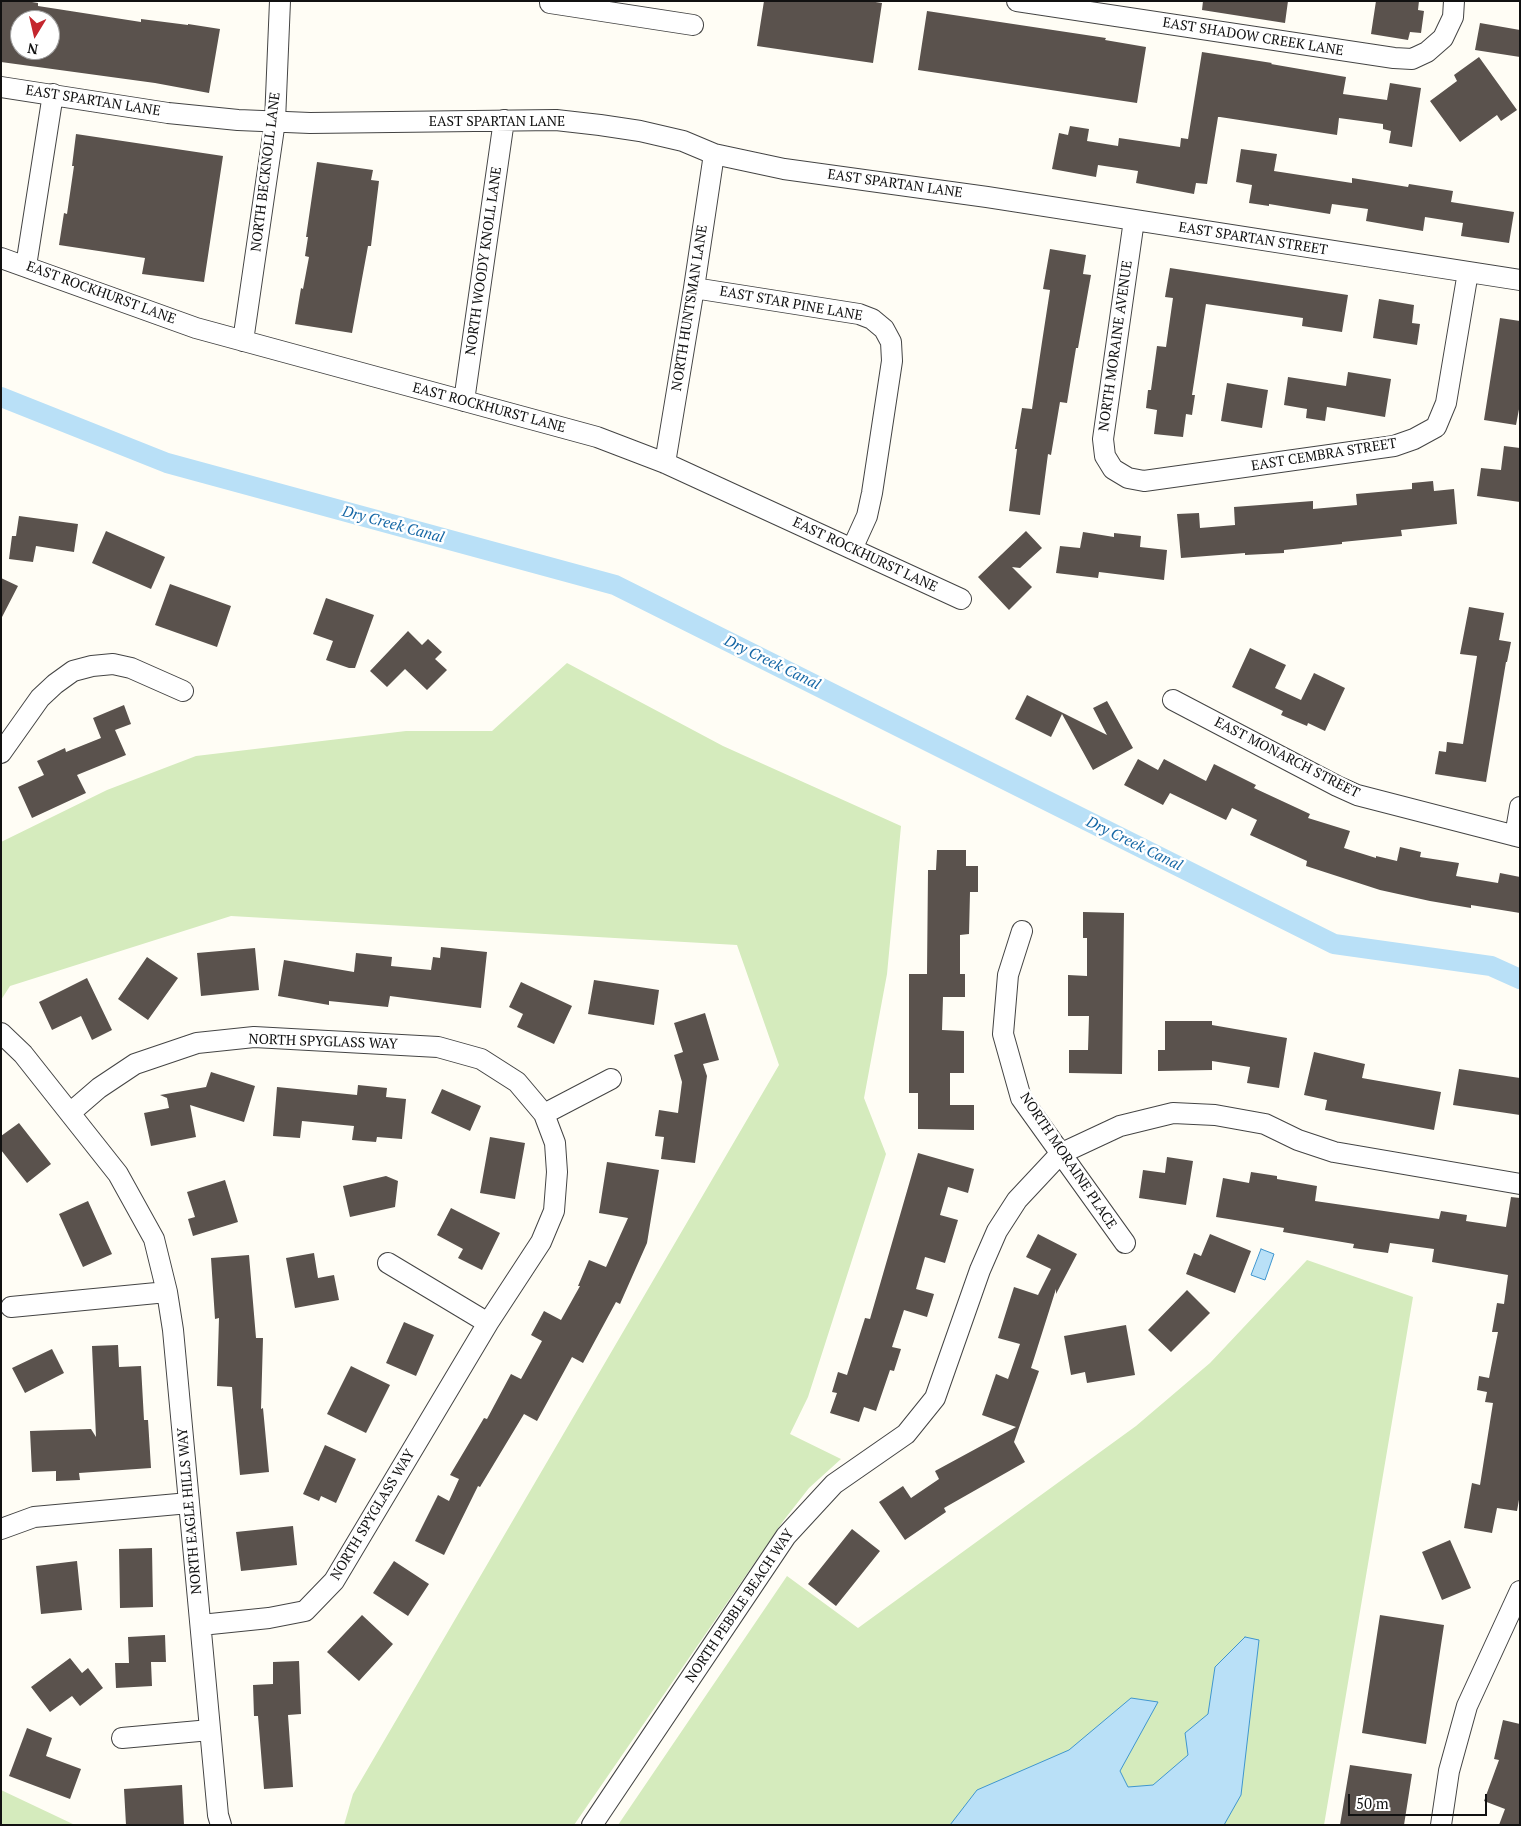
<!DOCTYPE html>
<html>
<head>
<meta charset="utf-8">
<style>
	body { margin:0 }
	#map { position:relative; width:1521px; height:1826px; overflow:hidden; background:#fffdf5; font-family:"PT Serif",serif }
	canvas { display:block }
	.frame { position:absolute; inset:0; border:2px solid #111; pointer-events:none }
	.north { position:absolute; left:10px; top:10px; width:50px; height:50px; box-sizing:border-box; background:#fff; border:1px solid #a0a0a0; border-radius:50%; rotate:189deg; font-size:14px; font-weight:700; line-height:20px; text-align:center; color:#111 }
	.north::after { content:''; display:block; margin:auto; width:18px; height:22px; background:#c4262e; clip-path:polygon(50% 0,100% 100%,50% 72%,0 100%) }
	.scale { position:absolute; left:1348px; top:1794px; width:139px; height:22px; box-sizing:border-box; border:2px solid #111; border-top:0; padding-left:6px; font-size:15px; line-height:18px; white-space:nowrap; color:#111; -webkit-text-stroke:4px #fff; paint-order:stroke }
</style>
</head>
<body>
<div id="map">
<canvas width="1521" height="1826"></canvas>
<div class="frame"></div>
<div class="north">N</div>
<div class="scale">50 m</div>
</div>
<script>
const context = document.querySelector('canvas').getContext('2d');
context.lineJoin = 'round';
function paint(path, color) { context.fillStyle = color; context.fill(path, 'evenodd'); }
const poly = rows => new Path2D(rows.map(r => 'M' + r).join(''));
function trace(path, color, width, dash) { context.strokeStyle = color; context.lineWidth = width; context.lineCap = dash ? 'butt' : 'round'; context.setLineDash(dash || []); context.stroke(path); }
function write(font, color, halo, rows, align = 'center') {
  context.font = font + ' "PT Serif",serif'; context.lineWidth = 5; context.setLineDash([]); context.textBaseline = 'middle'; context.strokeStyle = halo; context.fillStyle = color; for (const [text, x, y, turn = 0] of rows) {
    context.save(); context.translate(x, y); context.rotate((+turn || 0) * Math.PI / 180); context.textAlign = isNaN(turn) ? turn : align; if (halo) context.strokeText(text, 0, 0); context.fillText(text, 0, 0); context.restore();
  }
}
const green = poly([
	[567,663,723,746,901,826,887,974,864,1098,886,1154,808,1397,790,1434,841,1459,809,1488,784,1520,574,1825,344,1825,353,1794,779,1065,737,945,231,916,10,986,1,1000,1,842,107,790,196,756,406,731,492,731],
	[1307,1260,1413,1297,1324,1825,618,1825,787,1576,858,1628,1136,1426,1210,1363],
	[1,1790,75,1825,1,1825]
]);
const water = poly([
	[1261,1249,1274,1254,1265,1280,1251,1275,1261,1249],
	[1245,1637,1259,1640,1241,1795,1224,1825,950,1825,977,1790,1069,1750,1131,1698,1158,1702,1120,1771,1128,1787,1153,1785,1188,1755,1185,1733,1208,1714,1215,1667,1245,1637]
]);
const canal = poly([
	[1,397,167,463,615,585,1334,944,1491,966,1520,979]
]);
const building = poly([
	[1,1,26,1,38,3,38,6,141,22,141,19,188,25,188,24,220,29,209,93,155,83,1,62],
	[20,20,50,20,50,50,20,50],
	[764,1,869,1,882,3,873,63,757,46],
	[1203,1,1288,1,1285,23,1202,10],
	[1376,1,1419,1,1418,10,1424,11,1421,33,1410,32,1408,40,1371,34],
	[927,11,1106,38,1105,40,1146,47,1137,103,918,70],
	[1480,23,1520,30,1520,57,1475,50],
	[1202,52,1272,63,1271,64,1346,77,1343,94,1387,100,1390,83,1421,88,1412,147,1389,143,1391,131,1383,129,1383,124,1339,118,1337,135,1220,117,1218,117,1207,184,1196,183,1194,194,1136,183,1138,171,1098,165,1096,177,1052,169,1059,133,1068,135,1070,126,1089,129,1087,141,1118,146,1119,138,1180,147,1181,138,1188,139],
	[1479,57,1517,110,1501,121,1497,115,1460,142,1430,101,1457,81,1454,75],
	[76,134,223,156,204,282,142,274,145,258,59,245,64,213,67,214,74,166,72,166],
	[1241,149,1277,154,1274,171,1352,183,1352,178,1408,187,1409,184,1453,191,1451,202,1514,212,1509,243,1461,236,1463,223,1425,217,1423,231,1366,221,1368,209,1332,204,1330,214,1269,204,1269,206,1249,203,1252,185,1236,182],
	[317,162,373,170,371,180,379,181,371,246,368,246,352,333,295,324,301,288,303,289,309,257,305,256,308,237,306,237],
	[1050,249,1086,255,1083,274,1091,275,1078,348,1076,348,1067,403,1060,402,1051,455,1048,454,1040,515,1009,511,1017,449,1015,449,1022,408,1032,409,1042,342,1050,290,1043,289],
	[1170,268,1348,295,1342,332,1302,326,1303,318,1206,304,1192,395,1195,395,1192,415,1186,414,1183,437,1154,434,1157,410,1146,408,1148,390,1151,390,1157,346,1166,347,1173,298,1165,297],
	[1379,299,1414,305,1412,323,1420,324,1417,345,1373,338],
	[1500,318,1520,321,1520,404,1516,425,1484,420],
	[1348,372,1391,379,1385,417,1327,407,1325,421,1306,418,1307,409,1284,405,1288,377,1346,386],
	[1227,383,1268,390,1262,428,1221,421],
	[1504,446,1520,448,1520,502,1477,496,1481,468,1501,470],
	[1433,481,1434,491,1454,489,1457,524,1401,530,1402,536,1342,542,1342,544,1284,550,1284,553,1245,555,1245,553,1181,558,1177,514,1199,513,1200,528,1235,525,1234,507,1313,501,1313,509,1357,505,1356,494,1412,489,1412,483],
	[19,516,78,524,74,552,36,546,33,562,9,559,12,536,16,536],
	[106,531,165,557,151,589,92,563],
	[1026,531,1042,548,1020,568,1012,567,1032,587,1009,610,978,577],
	[1083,532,1114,537,1114,533,1141,536,1140,547,1167,550,1164,580,1099,572,1098,578,1056,573,1060,546,1080,548],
	[1,578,18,586,1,619],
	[170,584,231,606,217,647,155,625],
	[326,598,374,615,355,668,349,668,326,660,333,641,313,634],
	[1469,607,1504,613,1499,640,1511,642,1507,662,1506,662,1486,782,1435,774,1439,751,1446,752,1447,742,1463,744,1477,656,1460,654],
	[408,631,422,645,428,639,442,652,435,659,447,670,427,690,405,669,387,687,370,671],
	[1250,648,1286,665,1275,688,1301,700,1314,673,1345,688,1325,731,1308,723,1307,726,1281,715,1283,711,1232,687],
	[1027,695,1107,735,1093,708,1107,701,1133,748,1093,770,1062,714,1051,737,1015,719],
	[124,705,131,724,115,730,126,755,77,775,86,793,32,818,18,787,44,775,37,761,65,748,66,752,101,738,93,718],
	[1138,759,1158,770,1164,759,1206,781,1214,764,1256,785,1254,788,1310,814,1308,818,1350,831,1344,848,1376,858,1376,856,1397,861,1400,847,1421,852,1420,857,1459,863,1456,876,1498,883,1500,873,1520,877,1520,913,1471,905,1471,908,1430,901,1380,890,1306,866,1307,861,1250,835,1257,820,1232,808,1226,820,1170,793,1163,805,1124,785],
	[937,850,966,850,966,866,978,866,978,892,970,892,969,934,960,935,960,974,965,974,965,997,943,997,942,1030,964,1031,964,1073,950,1073,950,1105,974,1105,974,1130,918,1129,918,1093,909,1093,909,974,927,974,928,870,936,870],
	[1083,912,1124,913,1122,1074,1069,1073,1069,1050,1088,1050,1089,1016,1068,1016,1068,975,1087,976,1087,938,1083,938],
	[441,947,487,952,481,1008,390,996,388,1007,329,1001,329,1005,278,996,284,960,354,972,356,953,392,957,391,966,431,970,433,957,440,958],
	[255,948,259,990,201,996,197,953],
	[147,957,178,978,148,1020,118,999],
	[87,978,112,1030,92,1040,81,1016,52,1030,39,1002],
	[594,980,659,990,654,1025,588,1014],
	[521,982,572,1006,554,1044,517,1027,523,1014,509,1007],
	[705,1013,719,1060,703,1064,707,1076,695,1163,661,1159,664,1137,655,1136,659,1110,678,1113,682,1082,674,1055,683,1052,674,1023],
	[1165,1021,1212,1021,1212,1025,1287,1038,1279,1088,1247,1083,1250,1067,1212,1061,1212,1070,1158,1071,1158,1050,1165,1050],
	[1314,1052,1365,1064,1362,1078,1441,1092,1434,1130,1325,1110,1327,1100,1304,1095],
	[1459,1069,1520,1078,1520,1115,1453,1105],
	[211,1072,255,1086,244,1122,190,1105,196,1137,151,1146,144,1113,169,1108,167,1098,160,1095,206,1087],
	[358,1085,387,1088,386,1097,406,1099,402,1139,377,1137,376,1142,352,1140,354,1126,302,1121,300,1138,273,1136,277,1087,357,1095],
	[442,1089,481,1106,470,1131,431,1113],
	[19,1123,51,1164,27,1183,1,1150,1,1136],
	[490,1137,525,1143,515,1199,480,1193],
	[918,1153,974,1169,968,1193,948,1187,940,1215,958,1220,945,1263,925,1257,916,1289,934,1294,927,1317,904,1310,892,1347,901,1349,894,1371,890,1370,876,1411,864,1407,859,1422,830,1413,837,1393,832,1392,838,1372,847,1375,865,1318,870,1319],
	[1167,1157,1193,1161,1186,1205,1139,1198,1143,1170,1165,1173],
	[607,1162,659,1170,647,1243,620,1304,616,1302,583,1363,572,1357,537,1421,524,1414,480,1487,478,1486,444,1555,415,1541,438,1495,449,1501,459,1479,450,1475,484,1418,487,1419,511,1374,521,1379,542,1341,531,1335,544,1311,561,1320,580,1286,578,1286,589,1260,606,1267,628,1218,599,1213],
	[1251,1172,1277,1176,1277,1179,1317,1186,1315,1201,1439,1219,1441,1211,1467,1215,1466,1221,1506,1227,1511,1197,1520,1198,1520,1494,1517,1511,1497,1508,1492,1533,1464,1528,1472,1483,1480,1485,1493,1403,1485,1402,1487,1392,1477,1390,1479,1376,1489,1378,1498,1332,1492,1332,1497,1303,1504,1304,1508,1275,1432,1262,1434,1249,1390,1243,1388,1253,1353,1248,1354,1244,1283,1232,1284,1228,1216,1217,1223,1178,1249,1183],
	[386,1176,398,1181,395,1207,350,1217,343,1186],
	[225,1180,238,1222,193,1236,188,1219,195,1217,187,1192],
	[88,1201,112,1254,83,1267,59,1214],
	[451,1208,500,1233,482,1270,458,1258,463,1249,437,1235],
	[1038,1234,1077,1254,1056,1294,1056,1289,1031,1368,1039,1371,1014,1442,1025,1462,944,1508,946,1512,905,1540,879,1502,903,1486,911,1498,939,1479,935,1471,1016,1427,982,1415,996,1374,1008,1379,1020,1344,998,1338,1014,1287,1038,1295,1051,1269,1026,1257],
	[1210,1234,1251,1251,1235,1293,1186,1274,1194,1253,1201,1256],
	[314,1253,318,1278,334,1275,339,1300,295,1308,286,1258],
	[249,1255,256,1338,263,1338,261,1409,263,1408,269,1472,240,1475,232,1387,217,1386,219,1318,215,1319,211,1258],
	[1187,1290,1210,1313,1171,1352,1148,1330],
	[404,1322,434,1335,416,1376,386,1363],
	[1126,1325,1135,1375,1087,1383,1085,1372,1071,1375,1064,1336],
	[118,1345,119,1367,141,1366,144,1420,148,1420,151,1468,79,1473,80,1480,56,1481,56,1471,32,1472,30,1431,91,1429,96,1437,92,1346],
	[52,1349,64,1373,25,1393,12,1368],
	[351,1366,390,1385,366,1433,327,1414],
	[325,1445,356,1459,336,1503,321,1496,319,1501,303,1494],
	[293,1526,297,1565,241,1571,236,1532],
	[852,1529,880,1551,836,1606,808,1584],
	[1450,1540,1471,1588,1442,1600,1422,1552],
	[152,1548,153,1607,120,1608,119,1549],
	[77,1561,82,1610,41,1614,36,1566],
	[394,1561,429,1584,408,1616,373,1593],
	[362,1615,393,1644,359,1681,327,1652],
	[1380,1615,1444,1625,1426,1744,1362,1733],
	[165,1635,166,1662,151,1662,152,1686,116,1688,115,1663,129,1663,128,1637],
	[70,1658,82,1673,88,1668,103,1688,80,1706,72,1696,50,1712,31,1687],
	[299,1661,301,1714,288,1715,293,1787,264,1789,258,1716,254,1716,253,1685,273,1684,273,1662],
	[1503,1720,1520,1724,1520,1825,1499,1825,1505,1809,1484,1801,1499,1760,1494,1759],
	[27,1728,52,1738,46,1756,81,1769,70,1799,9,1776],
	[1350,1765,1412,1774,1404,1825,1340,1825],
	[182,1785,184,1825,126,1825,124,1789]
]);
const minor = poly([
	[1017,1,1394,58,1412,59,1427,52,1443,38,1453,17,1454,1],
	[550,3,693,25],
	[1,87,168,113,238,120,310,123,556,120,600,125,640,131,683,141,714,154,784,169,987,197,1520,280],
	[1134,220,1103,439,1105,456,1113,469,1128,478,1144,481,1394,446,1414,439,1436,427,1446,403,1468,272],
	[1,258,196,328,597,437,665,463,961,599],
	[26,266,53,94],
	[694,288,859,314,872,319,884,329,891,342,892,361,872,493,867,516,852,549],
	[243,341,275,121,280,1],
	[464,401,504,120],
	[665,463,694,288,714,154],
	[1173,700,1337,786,1357,795,1520,837],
	[1,753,40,698,55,684,73,671,92,666,113,664,131,668,183,691],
	[1515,836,1520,807],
	[1022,931,1008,975,1003,1034,1021,1098,1125,1243],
	[1,1033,23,1054,118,1174,154,1239,167,1292,173,1330,218,1815,221,1825],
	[70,1113,99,1088,135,1064,197,1043,254,1037,438,1047,481,1059,517,1082,544,1114,555,1143,557,1172,554,1211,541,1242,488,1323,334,1581,305,1611,269,1618,201,1625],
	[544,1114,611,1079],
	[388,1263,488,1323],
	[11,1307,167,1292],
	[1,1529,34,1517,189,1503],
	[122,1738,210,1730],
	[592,1825,786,1536,834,1484,906,1434,935,1398,980,1270,997,1231,1017,1200,1060,1154,1120,1126,1173,1113,1215,1115,1265,1124,1298,1140,1334,1152,1520,1184],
	[1441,1825,1449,1771,1467,1706,1520,1591]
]);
const streetNames = [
	["EAST SHADOW CREEK LANE",1253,37,9],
	["EAST SPARTAN LANE",93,101,9],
	["EAST SPARTAN LANE",497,122],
	["NORTH BECKNOLL LANE",266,172,-83],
	["EAST SPARTAN LANE",895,184,8],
	["EAST SPARTAN STREET",1253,239,9],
	["NORTH WOODY KNOLL LANE",484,261,-82],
	["EAST ROCKHURST LANE",101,293,20],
	["EAST STAR PINE LANE",791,304,10],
	["NORTH HUNTSMAN LANE",690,308,-81],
	["NORTH MORAINE AVENUE",1116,346,-82],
	["EAST ROCKHURST LANE",489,408,15],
	["EAST CEMBRA STREET",1324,455,-9],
	["EAST ROCKHURST LANE",865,555,25],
	["EAST MONARCH STREET",1287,758,27],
	["NORTH SPYGLASS WAY",323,1042,2],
	["NORTH MORAINE PLACE",1068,1161,56],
	["NORTH EAGLE HILLS WAY",190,1511,-95],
	["NORTH SPYGLASS WAY",373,1515,-59],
	["NORTH PEBBLE BEACH WAY",740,1606,-56]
];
const waterNames = [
	["Dry Creek Canal",393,525,15],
	["Dry Creek Canal",772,663,26],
	["Dry Creek Canal",1134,844,26]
];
paint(green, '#d5ebbd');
paint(water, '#b9e0f7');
trace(water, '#3f96cf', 1);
trace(canal, '#b9e0f7', 20);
paint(building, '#5a524d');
trace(minor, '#444', 22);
trace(minor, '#fff', 20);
write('14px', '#111', '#fff', streetNames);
write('italic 15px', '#1768a6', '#fff', waterNames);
</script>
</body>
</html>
